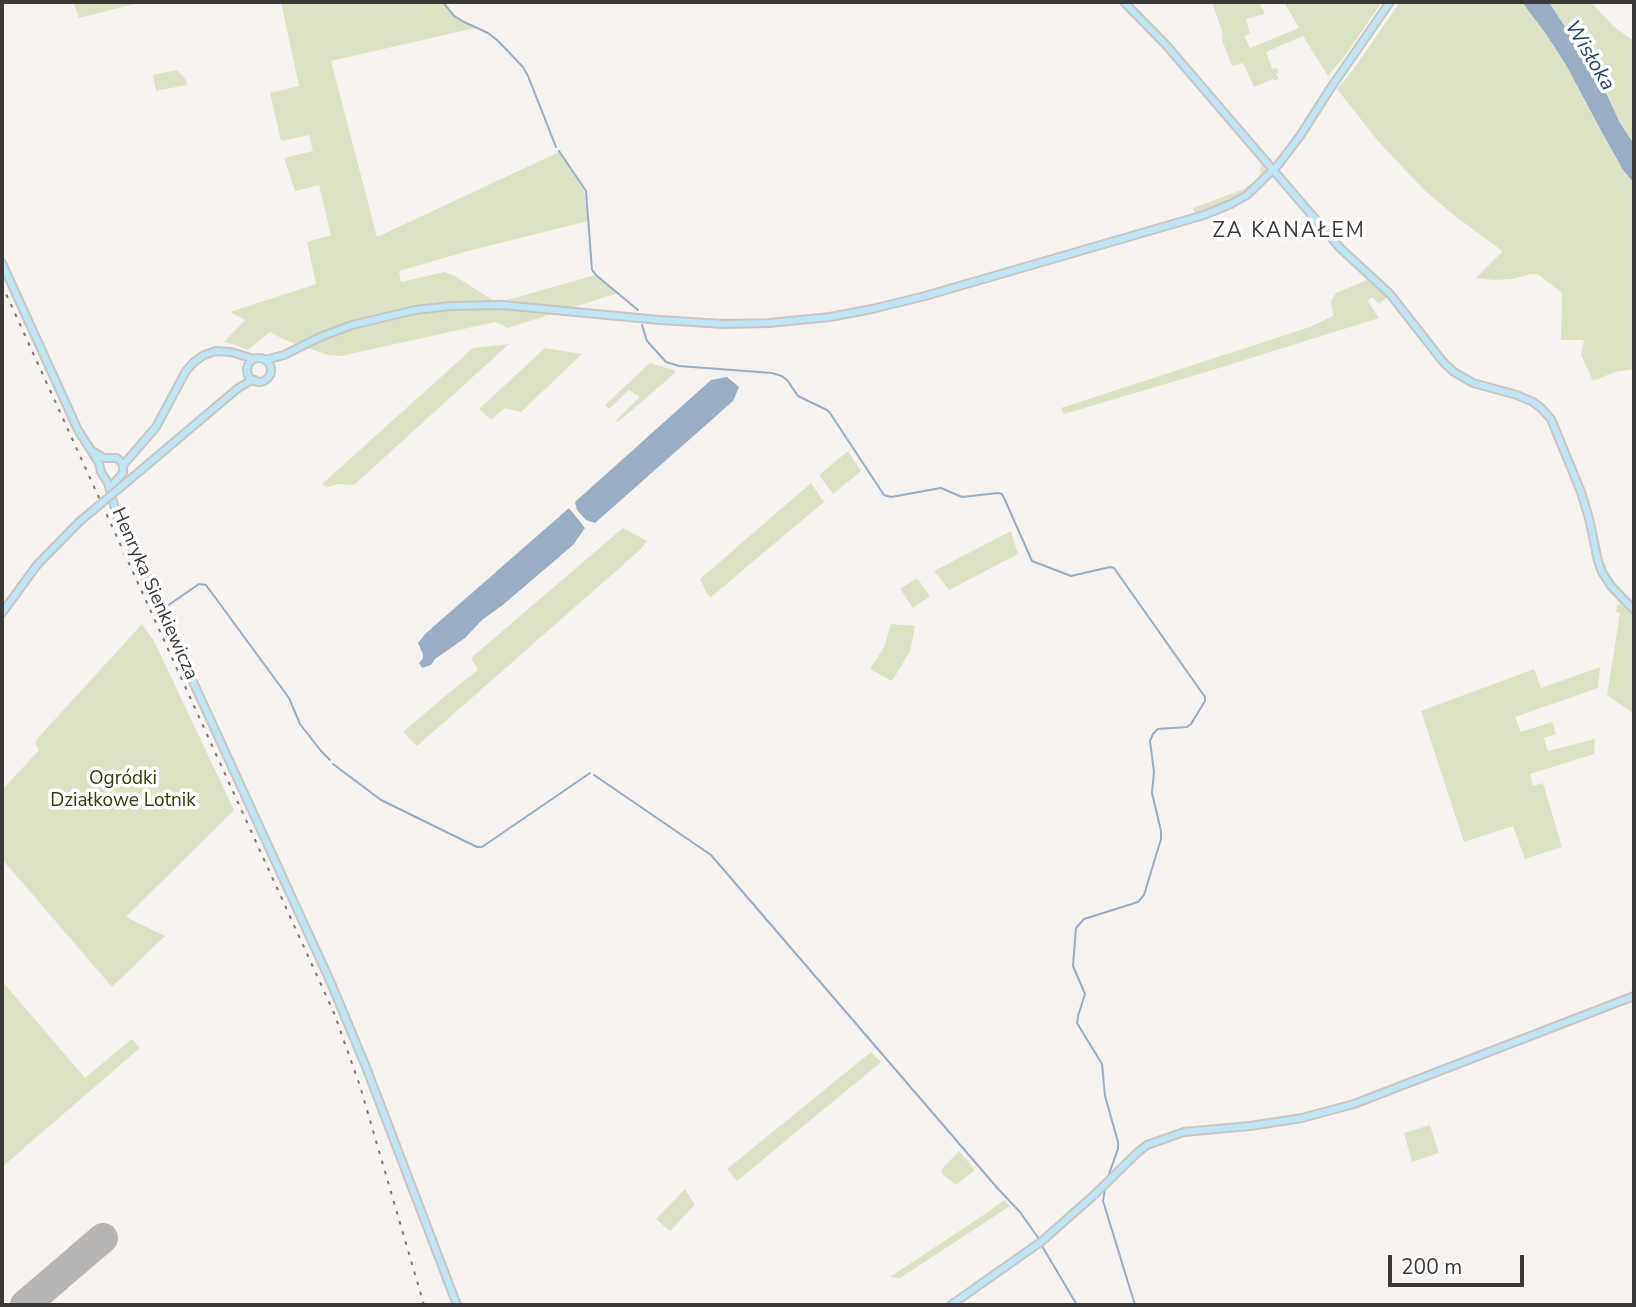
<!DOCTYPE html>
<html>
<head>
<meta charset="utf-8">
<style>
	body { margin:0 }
	#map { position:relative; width:1636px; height:1307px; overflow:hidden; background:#f5f2f0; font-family:"Nunito Sans",sans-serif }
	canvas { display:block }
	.frame { position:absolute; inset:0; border:4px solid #3a3938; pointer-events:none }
	.scale { position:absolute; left:1388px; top:1255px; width:136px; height:32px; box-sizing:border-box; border:4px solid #3a3938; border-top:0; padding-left:9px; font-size:21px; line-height:24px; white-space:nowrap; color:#3a3938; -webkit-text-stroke:5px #fff; paint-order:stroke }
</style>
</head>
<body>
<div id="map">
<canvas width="1636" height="1307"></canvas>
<div class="frame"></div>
<div class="scale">200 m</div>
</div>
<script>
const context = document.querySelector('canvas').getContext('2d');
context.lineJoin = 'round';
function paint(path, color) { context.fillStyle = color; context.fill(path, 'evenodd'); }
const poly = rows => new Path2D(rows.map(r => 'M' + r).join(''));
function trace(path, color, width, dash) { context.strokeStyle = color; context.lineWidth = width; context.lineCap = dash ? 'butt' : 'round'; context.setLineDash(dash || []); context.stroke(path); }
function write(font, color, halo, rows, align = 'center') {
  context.font = font + ' "Nunito Sans",sans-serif'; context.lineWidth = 7; context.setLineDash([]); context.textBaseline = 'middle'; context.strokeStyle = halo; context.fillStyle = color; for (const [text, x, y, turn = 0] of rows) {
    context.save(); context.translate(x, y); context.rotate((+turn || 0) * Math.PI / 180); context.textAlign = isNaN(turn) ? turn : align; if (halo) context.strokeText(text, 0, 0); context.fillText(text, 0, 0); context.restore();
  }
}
const green = poly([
	[73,2,133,2,134,4,79,18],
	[281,2,444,2,455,15,475,28,331,61,377,237,559,152,584,191,588,221,468,251,399,271,401,282,444,272,455,276,497,303,595,275,618,293,508,328,495,322,341,356,328,355,285,340,270,332,248,350,233,344,224,342,245,320,230,312,316,284,307,242,331,235,319,185,295,191,284,158,313,151,309,135,281,141,270,93,299,86],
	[1212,2,1259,2,1265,14,1246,19,1250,34,1244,36,1250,48,1299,28,1284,2,1382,2,1344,57,1328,76,1303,36,1266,52,1272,69,1277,68,1279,72,1276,74,1279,79,1274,81,1273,79,1254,87,1243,63,1232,66,1222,40,1223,34],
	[1400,2,1522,2,1546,34,1566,65,1599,128,1623,170,1634,183,1634,369,1615,372,1593,381,1581,355,1584,340,1561,340,1562,293,1539,275,1532,274,1512,279,1495,280,1476,278,1502,252,1501,250,1455,216,1424,190,1378,141,1337,89,1352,71],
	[1549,2,1593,2,1592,3,1613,26,1634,41,1634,144,1620,123,1608,97,1590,66],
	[177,70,185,78,187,85,156,91,153,75],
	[1262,163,1265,167,1265,173,1259,178,1260,180,1246,191,1211,210,1200,214,1194,212,1193,208,1244,189,1257,180,1261,172,1260,169],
	[1367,280,1387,297,1379,304,1372,297,1368,301,1379,318,1206,372,1064,414,1061,408,1310,327,1333,316,1331,301,1336,293],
	[509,344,354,485,339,484,327,487,322,484,473,348],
	[545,348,582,354,521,412,505,408,491,420,479,409],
	[650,363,674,370,675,373,618,422,616,420,640,397,629,390,609,409,605,405],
	[848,451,861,471,833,494,819,475],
	[811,483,824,502,711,597,707,594,700,579],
	[623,528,647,541,640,550,417,746,403,732,445,696,478,670,471,658],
	[1011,531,1018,554,949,590,934,571],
	[917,578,930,596,913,608,900,589],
	[1620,603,1634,617,1634,714,1607,695,1620,613,1616,612,1617,606],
	[142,624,154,641,234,810,126,917,165,936,112,987,2,859,2,790,39,750,35,743,37,739],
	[891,624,915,626,910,651,892,681,870,669,884,647],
	[1600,667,1598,688,1515,717,1521,732,1552,722,1556,734,1544,738,1548,751,1595,739,1594,754,1530,774,1533,786,1543,783,1562,847,1525,859,1513,826,1464,842,1421,711,1534,669,1541,688],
	[2,981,85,1078,132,1039,140,1048,2,1167],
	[871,1052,881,1062,737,1181,727,1169],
	[1430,1125,1439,1153,1412,1162,1404,1133],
	[959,1151,975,1170,956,1185,943,1175,941,1170],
	[685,1189,695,1205,670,1231,656,1219],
	[1004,1200,1010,1206,900,1278,890,1277,985,1214]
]);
const water = poly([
	[1522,2,1549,2,1590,66,1608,97,1620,123,1634,144,1634,183,1623,170,1599,127,1566,65,1546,34],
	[727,377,739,387,733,401,595,523,586,520,577,510,575,502,711,380],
	[569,508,585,528,573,545,504,604,482,620,465,638,435,659,431,665,422,668,419,663,423,658,423,654,418,643,425,634]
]);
const stream = poly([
	[443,2,454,16,464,22,488,33,497,40,523,67,528,76,556,147],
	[559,151,586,191,592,270,597,276,638,310],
	[642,325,647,341,666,362,679,366,772,373,782,376,787,380,798,396,827,410,830,413,884,495,891,497,941,488,962,497,998,493,1002,494,1005,500,1032,561,1071,576,1110,567,1114,568,1205,697,1205,701,1191,724,1187,727,1158,729,1153,734,1150,741,1154,772,1152,793,1161,831,1161,839,1144,895,1138,902,1084,919,1076,928,1073,966,1085,994,1078,1016,1077,1023,1102,1064,1105,1096,1118,1142,1118,1149,1109,1174],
	[167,606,199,584,206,585,289,698,300,724,321,751,330,760],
	[333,764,381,800,477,847,482,847,590,773],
	[594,775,711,855,999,1190,1020,1212,1039,1239],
	[1105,1190,1103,1201,1135,1305],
	[1042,1246,1077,1305]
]);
const runway = poly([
	[25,1305,103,1238]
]);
const secondary = poly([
	[1124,2,1167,46,1340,248,1390,294,1444,363,1454,372,1473,383,1517,395,1533,402,1541,408,1551,419,1581,492,1589,518,1598,561,1602,572,1611,586,1634,610],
	[2,263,78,430,99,463,101,472,108,483,117,516,124,531,331,983,366,1067,457,1305],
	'247 370a12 12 0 1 1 24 0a12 12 0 1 1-24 0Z',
	[265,360,284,355,320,337,352,325,415,310,451,306,502,305,659,320,724,324,769,323,830,317,872,309,925,296,1204,215,1231,204,1247,195,1278,165,1300,136,1330,89,1390,2],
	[94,452,104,458,117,458,123,464,123,473,114,483,113,493],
	[123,467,125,463,156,427,186,371,194,362,204,355,216,351,231,352,254,359],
	[140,471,237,389,250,381,255,380],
	[2,613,37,565,79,522],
	[951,1305,1042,1241,1093,1196,1137,1153,1147,1145,1184,1132,1250,1126,1302,1118,1354,1104,1634,996]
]);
const rail = poly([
	[2,285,334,1013,360,1086,424,1305]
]);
const secondaryBridge = poly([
	[79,522,140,471]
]);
const streetNames = [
	["Henryka Sienkiewicza",154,594,66]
];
const parkNames = [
	["Ogródki",123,779],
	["Działkowe Lotnik",123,801]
];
const waterNames = [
	["Wisłoka",1589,56,59]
];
const neighbourhoodNames = [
	["ZA KANAŁEM",1289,232]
];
paint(green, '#dce3c5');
paint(water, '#99aec5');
trace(stream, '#99aec5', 2);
trace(runway, '#b8b6b4', 30);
trace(secondary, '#c9c6c3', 10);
trace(secondary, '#bee6f4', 6);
trace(rail, '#7c7a78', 2, [3.5, 7]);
trace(secondaryBridge, '#c9c6c3', 10, []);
trace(secondaryBridge, '#bee6f4', 6);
write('19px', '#3a3938', '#fff', streetNames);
write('19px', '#353c09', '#fff', parkNames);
write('italic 21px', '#254668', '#fff', waterNames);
context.letterSpacing = '2px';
write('21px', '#3c3a38', '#fff', neighbourhoodNames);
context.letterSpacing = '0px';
</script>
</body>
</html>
